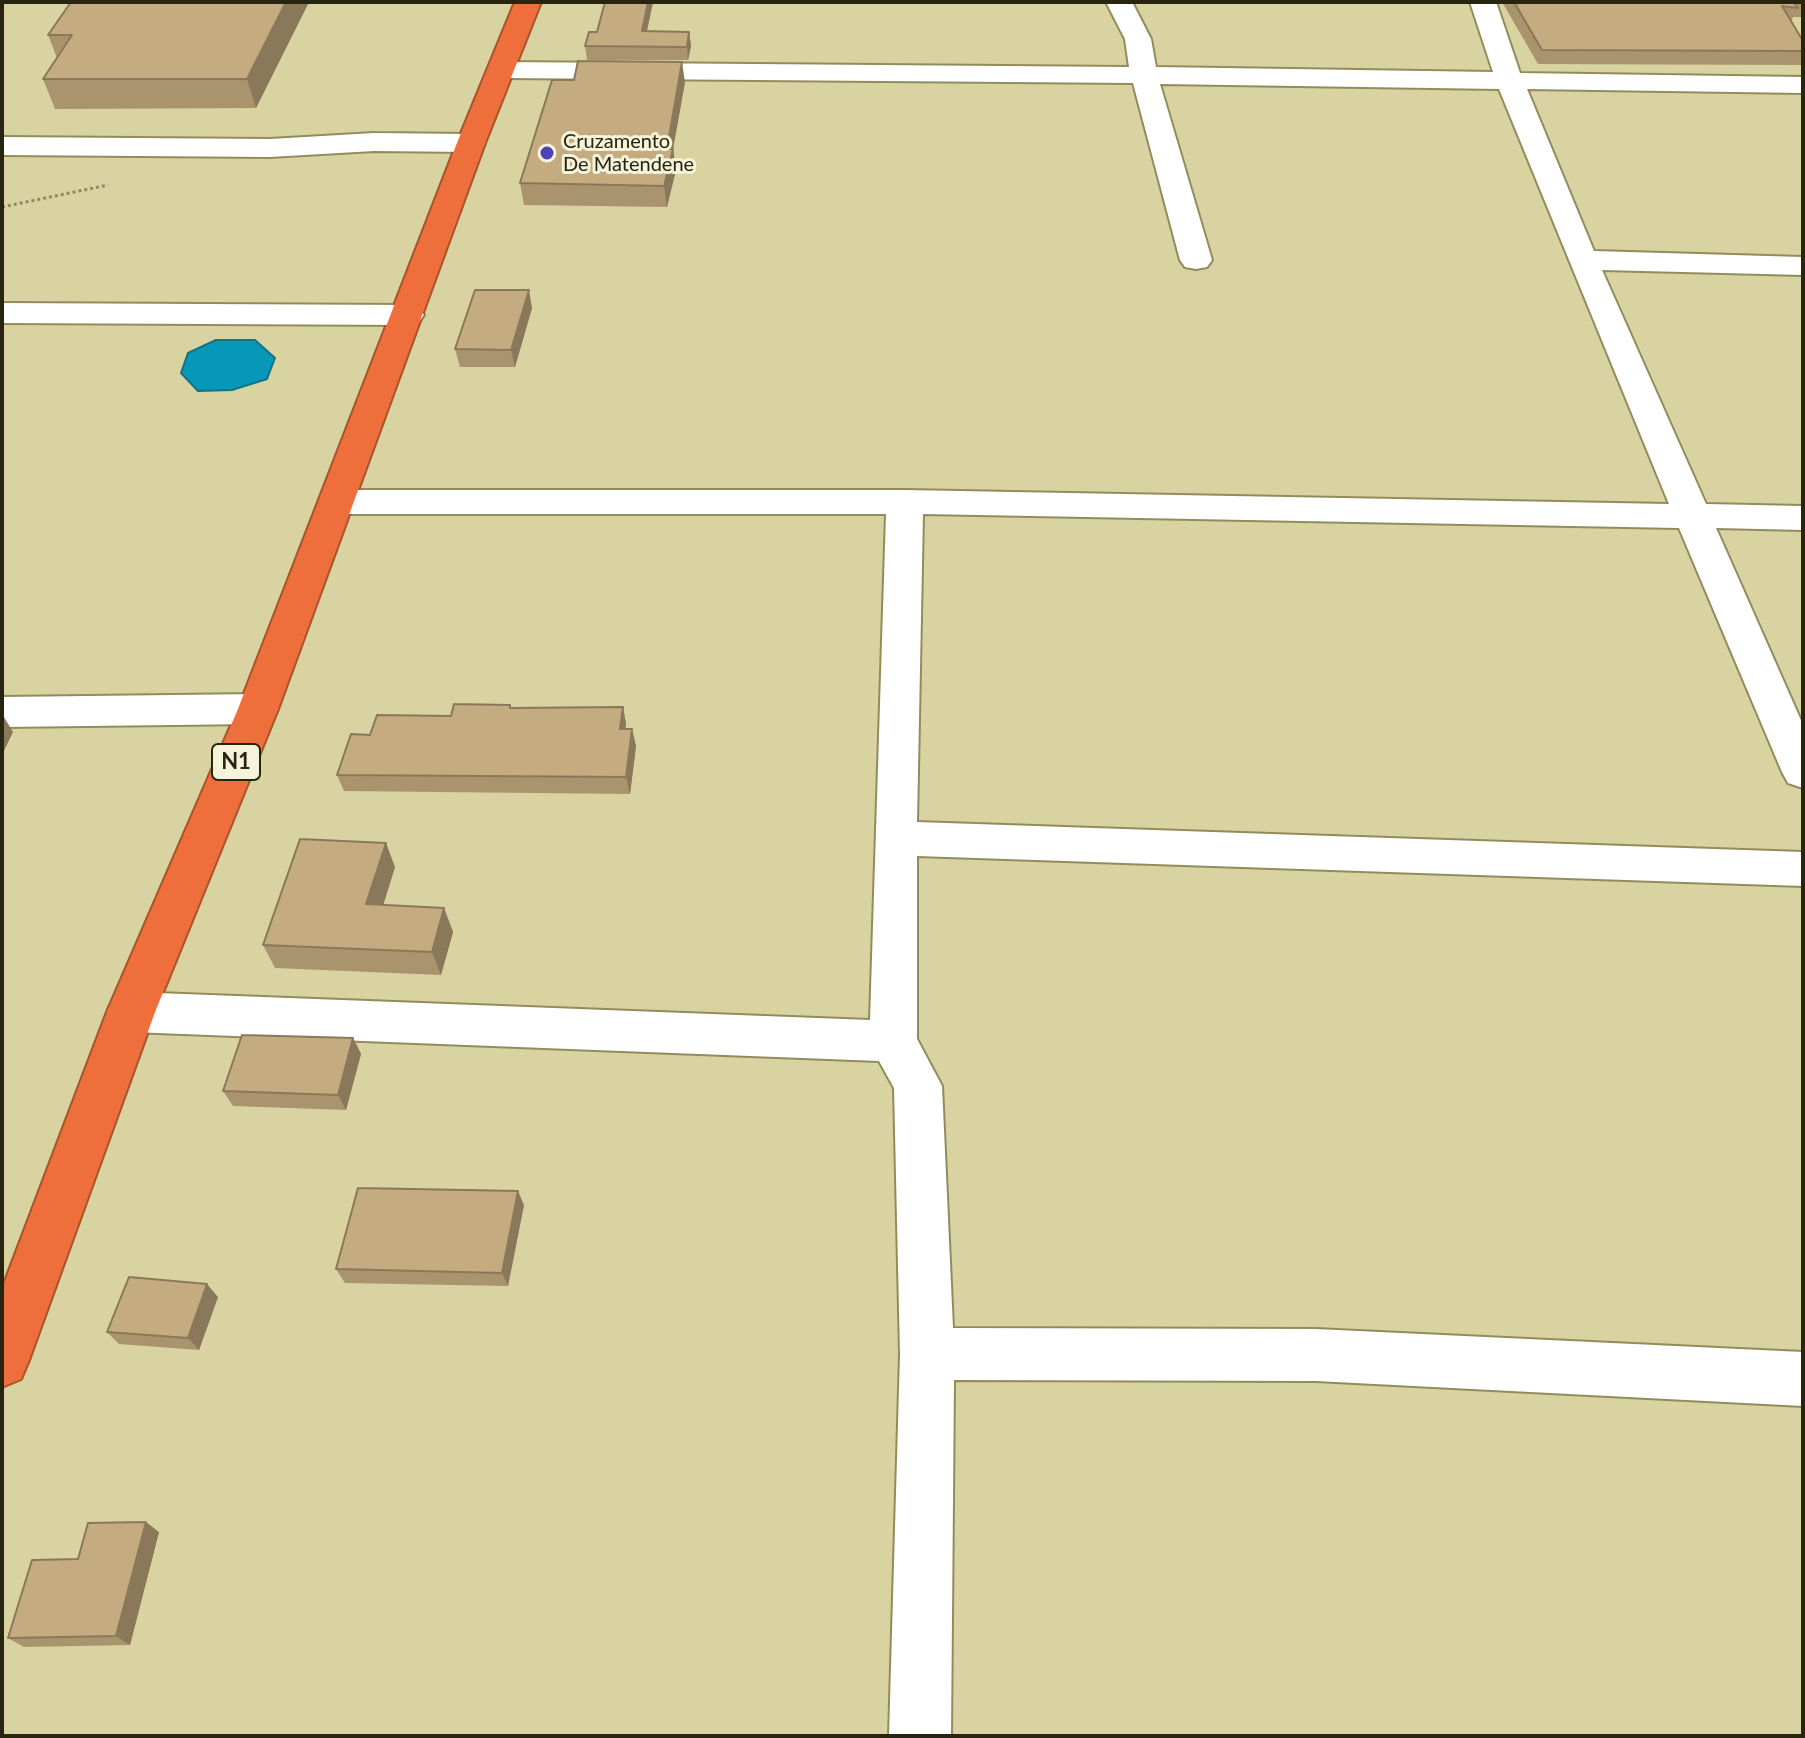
<!DOCTYPE html>
<html>
<head>
<meta charset="utf-8">
<style>
	body { margin:0 }
	#map { position:relative; width:1805px; height:1738px; overflow:hidden; background:#d9d3a1; font-family:Lato,sans-serif }
	canvas { display:block }
	.frame { position:absolute; inset:0; border:4px solid #272410; pointer-events:none }
</style>
</head>
<body>
<div id="map">
<canvas width="1805" height="1738"></canvas>
<div class="frame"></div>
</div>
<script>
const context = document.querySelector('canvas').getContext('2d');
context.lineJoin = 'round';
function paint(path, color) { context.fillStyle = color; context.fill(path, 'evenodd'); }
const poly = rows => new Path2D(rows.map(r => 'M' + r).join(''));
function trace(path, color, width, dash) { context.strokeStyle = color; context.lineWidth = width; context.lineCap = dash ? 'butt' : 'round'; context.setLineDash(dash || []); context.stroke(path); }
function write(font, color, halo, rows, align = 'center') {
  context.font = font + ' Lato,sans-serif'; context.lineWidth = 6; context.setLineDash([]); context.textBaseline = 'middle'; context.strokeStyle = halo; context.fillStyle = color; for (const [text, x, y, turn = 0] of rows) {
    context.save(); context.translate(x, y); context.rotate((+turn || 0) * Math.PI / 180); context.textAlign = isNaN(turn) ? turn : align; if (halo) context.strokeText(text, 0, 0); context.fillText(text, 0, 0); context.restore();
  }
}
const water = poly([
	[216,340,255,340,275,358,267,379,232,390,198,391,181,373,188,353,216,340]
]);
const path = poly([
	[2,207,108,185]
]);
const minor = poly([
	[1106,2,1132,2,1151,39,1156,67,1493,72,1470,2,1496,2,1520,73,1803,77,1803,93,1527,89,1594,251,1803,257,1803,275,1602,270,1706,504,1803,506,1803,530,1716,528,1803,725,1803,788,1788,783,1782,772,1679,528,923,514,917,822,1803,852,1803,886,917,856,917,1039,942,1086,953,1328,1316,1329,1803,1352,1803,1406,1316,1381,954,1380,951,1736,889,1736,900,1354,894,1088,879,1061,131,1032,114,1026,107,1012,114,998,131,992,870,1020,886,514,337,514,324,510,319,502,324,494,337,490,905,490,1669,504,1499,89,1160,84,1212,260,1207,267,1196,269,1185,267,1180,260,1133,83,503,78,493,76,490,70,493,64,503,62,1129,67,1125,39,1106,2],
	[374,133,471,134,481,137,485,143,481,149,471,152,374,151,270,157,2,155,2,137,270,139,374,133],
	[2,303,408,305,419,308,424,315,419,322,408,325,2,323,2,303],
	[258,694,272,699,278,709,272,719,258,724,2,727,2,697,258,694]
]);
const highway = poly([
	[515,2,541,2,485,143,278,709,155,1012,29,1360,21,1379,2,1387,2,1289,107,1012,238,709,457,143,515,2]
]);
const wall = poly([
	[309,2,256,108,55,109,43,79,57,58,48,35],
	[653,2,647,31,689,32,691,46,688,60,587,60,585,46,597,32],
	[1502,2,1803,2,1803,17,1793,17,1791,22,1803,41,1803,64,1802,65,1538,64],
	[685,82,673,149,676,170,667,207,524,205,520,183],
	[532,308,515,367,460,367,455,349],
	[510,705,511,708,623,707,626,724,625,729,632,729,636,746,630,794,344,791,337,775,370,735,451,716],
	[395,867,383,905,444,908,453,932,441,975,275,968,263,945],
	[353,1038,361,1054,346,1110,233,1106,223,1091],
	[524,1205,508,1286,345,1283,336,1269],
	[218,1297,199,1350,119,1344,107,1332],
	[159,1532,130,1645,24,1647,8,1638,78,1559]
]);
const shadedWall = poly([
	[286,2,309,2,256,108,247,79],
	[648,2,653,2,644,44,642,31],
	[689,32,691,46,688,60,687,47],
	[682,62,685,82,673,149,676,170,667,207,664,186,667,149],
	[529,290,532,308,515,367,511,350],
	[623,707,626,724,623,746,620,729],
	[2,714,13,732,2,755],
	[632,729,636,746,630,794,626,777],
	[386,843,395,867,376,928,366,904],
	[444,908,453,932,441,975,432,952],
	[353,1038,361,1054,346,1110,338,1095],
	[518,1191,524,1205,508,1286,502,1273],
	[207,1284,218,1297,199,1350,188,1338],
	[146,1522,159,1532,130,1645,116,1636]
]);
const building = poly([
	[71,2,286,2,247,79,43,79,72,35,48,35,71,2],
	[605,2,648,2,642,31,689,32,687,47,585,46,589,32,597,32,605,2],
	[1514,2,1803,2,1803,3,1794,3,1798,8,1782,6,1803,41,1803,51,1542,50,1514,2],
	[578,61,682,62,667,149,673,149,664,186,520,183,552,80,574,80,578,61],
	[475,290,529,290,511,350,455,349,475,290],
	[454,704,510,705,510,708,623,707,620,729,632,729,626,777,337,775,351,734,370,735,377,715,451,716,454,704],
	[300,839,386,843,366,904,444,908,432,952,263,945,300,839],
	[242,1035,353,1038,338,1095,223,1091,242,1035],
	[358,1188,518,1191,502,1273,336,1269,358,1188],
	[129,1277,207,1284,188,1338,107,1332,129,1277],
	[146,1522,116,1636,8,1638,32,1560,78,1559,88,1523,146,1522]
]);
const markers = [
	[547,153,8,"#4e42b9"]
];
const farPoinames = [
	["Cruzamento",563,142],
	["De Matendene",563,165]
];
const shields = [
	[236,762,48]
];
const shieldNames = [
	["N1",236,762]
];
paint(water, '#0797b9');
trace(water, '#117486', 2);
trace(minor, '#928c5d', 4);
trace(highway, '#a8552c', 4);
trace(path, '#8e8964', 3, [3, 3]);
paint(minor, '#fff');
paint(highway, '#ee6f3b');
paint(wall, '#a9946e');
paint(shadedWall, '#8a785a');
paint(building, '#c5ac80');
trace(building, '#8a785a', 2);
for (const [x, y, r, color] of markers) { const dot = new Path2D(); dot.arc(x, y, r, 0, 2 * Math.PI); context.fillStyle = color; context.fill(dot); trace(dot, '#f5f3d9', 3); }
write('20px', '#272410', '#f5f3d9', farPoinames, 'left');
for (const [x, y, w] of shields) { const box = new Path2D(); box.roundRect(x - w / 2, y - 18, w, 36, 6); context.fillStyle = '#f5f3d9'; context.fill(box); trace(box, '#272410', 2); }
write('bold 22px', '#272410', null, shieldNames);
</script>
</body>
</html>
